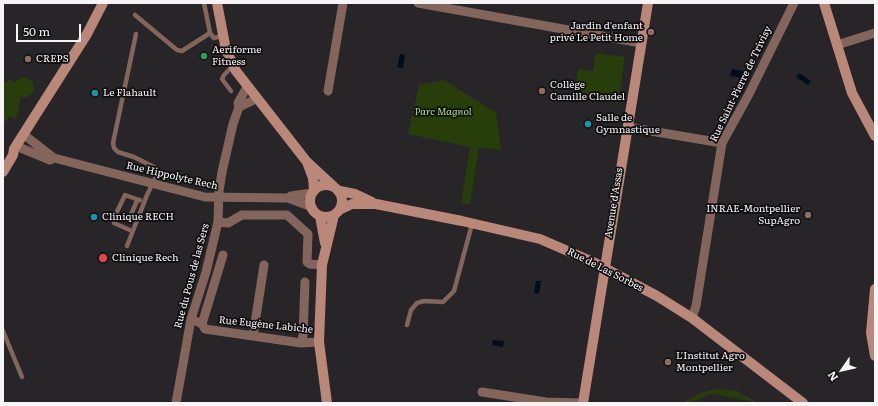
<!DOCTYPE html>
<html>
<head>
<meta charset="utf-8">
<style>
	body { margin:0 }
	#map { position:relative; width:878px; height:406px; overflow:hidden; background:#282528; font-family:Literata,serif }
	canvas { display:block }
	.frame { position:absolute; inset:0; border:4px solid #f6f4f6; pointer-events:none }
	.north { position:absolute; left:822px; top:350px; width:40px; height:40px; -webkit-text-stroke:3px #100f10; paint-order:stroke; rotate:236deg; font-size:11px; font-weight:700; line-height:16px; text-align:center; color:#f6f4f6 }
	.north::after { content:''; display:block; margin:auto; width:14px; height:18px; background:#f6f4f6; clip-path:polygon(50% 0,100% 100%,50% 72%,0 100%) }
	.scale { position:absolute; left:16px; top:24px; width:65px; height:18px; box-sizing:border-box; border:2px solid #f6f4f6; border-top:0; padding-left:5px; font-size:12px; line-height:14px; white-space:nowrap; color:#f6f4f6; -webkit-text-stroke:3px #100f10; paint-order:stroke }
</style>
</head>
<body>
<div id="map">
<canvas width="878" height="406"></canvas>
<div class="frame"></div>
<div class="north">N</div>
<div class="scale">50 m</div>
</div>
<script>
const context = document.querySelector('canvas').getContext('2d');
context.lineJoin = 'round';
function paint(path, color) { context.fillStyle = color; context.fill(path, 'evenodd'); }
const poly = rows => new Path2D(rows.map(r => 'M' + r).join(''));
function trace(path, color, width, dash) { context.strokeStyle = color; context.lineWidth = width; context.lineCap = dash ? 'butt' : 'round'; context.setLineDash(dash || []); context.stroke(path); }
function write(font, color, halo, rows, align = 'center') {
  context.font = font + ' Literata,serif'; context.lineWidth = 3.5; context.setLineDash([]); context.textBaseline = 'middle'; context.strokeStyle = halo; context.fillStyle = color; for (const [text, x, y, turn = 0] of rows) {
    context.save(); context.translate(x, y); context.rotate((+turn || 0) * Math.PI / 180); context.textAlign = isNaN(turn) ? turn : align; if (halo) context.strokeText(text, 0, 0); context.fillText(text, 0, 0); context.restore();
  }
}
const green = poly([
	[596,53,625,57,618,103,574,97,578,69,593,71],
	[23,77,33,82,34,92,28,97,21,97,16,119,9,116,4,124,3,124,3,81,7,83,8,79,15,82],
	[444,80,496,113,501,150,479,147,470,204,461,203,470,147,408,134,419,85],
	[718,389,737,391,758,403,715,394,708,395,691,403,682,403,700,393]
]);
const water = poly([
	[400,54,405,55,403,68,397,67],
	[732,69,746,72,745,78,730,76],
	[799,73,811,81,808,85,796,77],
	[536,281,541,281,539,294,534,293],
	[493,340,504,341,503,347,492,345]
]);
const lane = poly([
	[204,3,210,33,214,38,222,36],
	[135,15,177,50,182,51,210,33],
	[231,91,222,79,224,75,233,66],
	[129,219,137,201,140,200],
	[132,231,114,223,114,218,125,195,139,200],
	[127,246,147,195,157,175,154,167,134,157,118,152,114,148,113,143,136,34],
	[407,325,411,310,417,303,424,301,443,302,454,291,472,224],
	[3,331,22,377]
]);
const street = poly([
	[418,3,641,43],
	[837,45,875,33],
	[328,91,343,3],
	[239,107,256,99],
	[627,127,722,143],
	[23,134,54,158],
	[16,146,50,160,54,158,205,197,288,198,312,207],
	[288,198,291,196,312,193],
	[218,222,228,223,242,215,287,215,308,234,307,262,310,264,322,265],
	[692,318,696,306,722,143,749,94,794,3],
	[191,319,202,324,205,329,301,343,319,342],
	[202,324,223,255],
	[253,336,264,265],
	[301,343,303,336,305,282],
	[482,392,546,402,581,403],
	[176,403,191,319,206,272,218,222,219,191,222,172,233,124,239,107,238,103,247,87]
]);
const secondary = poly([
	[217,3,226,50,236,71,307,162,333,186],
	[824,3,852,93,875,136],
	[307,162,313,178,314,190],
	[3,172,13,155,14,149,87,34,103,3],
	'310 201a16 16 0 1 1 32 0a16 16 0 1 1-32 0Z',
	[340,191,355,194,372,202],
	[339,210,352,204,376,204,462,221,540,239,593,262,657,296,692,318,803,403],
	[320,216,325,243],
	[875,289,871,333,875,356],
	[327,403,319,342,322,265,334,215],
	[583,403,648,3]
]);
const markers = [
	[651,32,4,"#8d6e63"],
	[204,56,4,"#2e9e5b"],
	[28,59,4,"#8d6e63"],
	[542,91,4,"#8d6e63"],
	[95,93,4,"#0f9aa8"],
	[588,124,4,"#0f9aa8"],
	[808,215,4,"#8d6e63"],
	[94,217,4,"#0f9aa8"],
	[103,258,5,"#e0444e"],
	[668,362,4,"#8d6e63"]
];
const poiNames = [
	["Jardin d'enfant",643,26,"right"],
	["privé Le Petit Home",643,38,"right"],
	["Aeriforme",212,50],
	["Fitness",212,62],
	["CREPS",36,59],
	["Collège",550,85],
	["Camille Claudel",550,97],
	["Le Flahault",103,93],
	["Salle de",596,118],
	["Gymnastique",596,130],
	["INRAE-Montpellier",800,209,"right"],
	["SupAgro",800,221,"right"],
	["Clinique RECH",102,217],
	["Clinique Rech",112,258],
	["L'Institut Agro",676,356],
	["Montpellier",676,368]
];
const streetNames = [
	["Rue Saint-Pierre de Trivisy",741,84,-64],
	["Rue Hippolyte Rech",172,176,13],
	["Avenue d'Assas",614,203,-81],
	["Rue de Las Sorbes",605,270,27],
	["Rue du Pous de las Sers",192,276,-75],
	["Rue Eugène Labiche",266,325,6]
];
const parkNames = [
	["Parc Magnol",443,112]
];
paint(green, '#273e0a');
paint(water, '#000e1c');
trace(lane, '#84655b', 4.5);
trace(street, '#84655b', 9);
trace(secondary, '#b98878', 10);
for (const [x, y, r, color] of markers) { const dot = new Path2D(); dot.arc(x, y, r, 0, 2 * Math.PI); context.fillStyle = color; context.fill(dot); trace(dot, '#100f10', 1.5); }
write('10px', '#f6f4f6', '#100f10', poiNames, 'left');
write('10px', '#f6f4f6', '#100f10', streetNames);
write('italic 10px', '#b0de84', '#100f10', parkNames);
</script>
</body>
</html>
